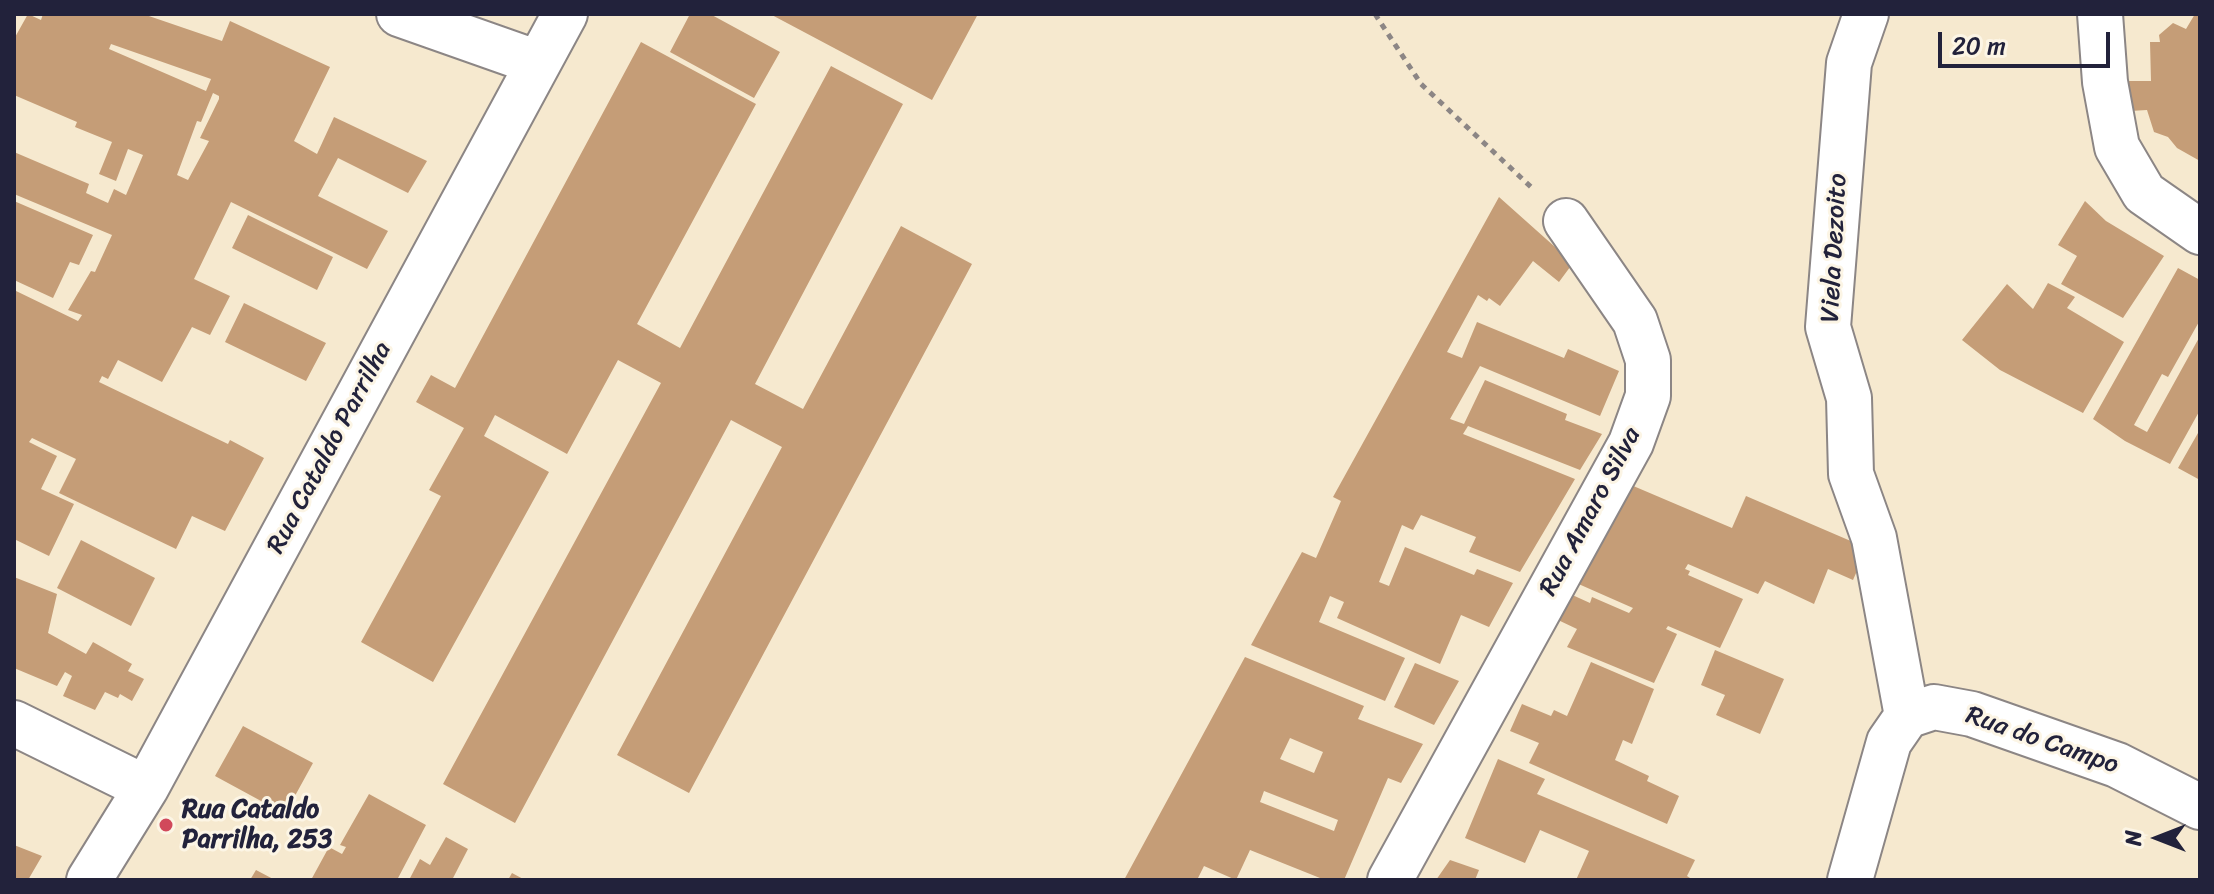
<!DOCTYPE html>
<html>
<head>
<meta charset="utf-8">
<style>
	body { margin:0 }
	#map { position:relative; width:2214px; height:894px; overflow:hidden; background:#f6e9cf; font-family:Sriracha,sans-serif }
	canvas { display:block }
	.frame { position:absolute; inset:0; border:16px solid #22223b; pointer-events:none }
	.north { position:absolute; left:2118px; top:798px; width:80px; height:80px; -webkit-text-stroke:6px #fcf5e5; paint-order:stroke; rotate:270deg; font-size:22px; font-weight:700; line-height:32px; text-align:center; color:#22223b }
	.north::after { content:''; display:block; margin:auto; width:28px; height:36px; background:#22223b; clip-path:polygon(50% 0,100% 100%,50% 72%,0 100%) }
	.scale { position:absolute; left:1938px; top:32px; width:172px; height:36px; box-sizing:border-box; border:4px solid #22223b; border-top:0; padding-left:10px; font-size:24px; line-height:28px; white-space:nowrap; color:#22223b; -webkit-text-stroke:6px #fcf5e5; paint-order:stroke }
</style>
</head>
<body>
<div id="map">
<canvas width="2214" height="894"></canvas>
<div class="frame"></div>
<div class="north">N</div>
<div class="scale">20 m</div>
</div>
<script>
const context = document.querySelector('canvas').getContext('2d');
context.lineJoin = 'round';
function paint(path, color) { context.fillStyle = color; context.fill(path, 'evenodd'); }
const poly = rows => new Path2D(rows.map(r => 'M' + r).join(''));
function trace(path, color, width, dash) { context.strokeStyle = color; context.lineWidth = width; context.lineCap = dash ? 'butt' : 'round'; context.setLineDash(dash || []); context.stroke(path); }
function write(font, color, halo, rows, align = 'center') {
  context.font = font + ' Sriracha,sans-serif'; context.lineWidth = 6; context.setLineDash([]); context.textBaseline = 'middle'; context.strokeStyle = halo; context.fillStyle = color; for (const [text, x, y, turn = 0] of rows) {
    context.save(); context.translate(x, y); context.rotate((+turn || 0) * Math.PI / 180); context.textAlign = isNaN(turn) ? turn : align; if (halo) context.strokeText(text, 0, 0); context.fillText(text, 0, 0); context.restore();
  }
}
const building = poly([
	[28,14,41,20,43,14,143,14,222,41,230,21,330,67,294,141,317,154,334,117,427,161,408,193,338,158,318,196,388,231,367,269,231,202,194,279,230,296,210,335,192,327,162,382,118,360,108,379,102,376,99,382,228,444,230,440,264,458,225,531,192,516,176,549,59,493,76,459,32,438,29,442,57,456,41,489,74,504,49,556,14,539,14,290,78,321,82,315,68,310,91,271,95,272,112,235,14,194,14,152,89,184,86,193,108,203,114,189,126,195,143,155,128,149,116,181,99,174,112,142,75,127,77,122,14,95,14,39],
	[111,44,211,79,206,91,109,49],
	[213,93,219,96,219,99,200,138,209,141,188,180,177,175,197,121,201,122],
	[690,14,710,14,780,52,754,98,670,52],
	[770,14,978,14,932,100],
	[2195,14,2200,14,2200,161,2177,148,2168,137,2154,132,2147,110,2130,111,2128,81,2151,81,2150,42,2160,42,2159,35,2173,23,2186,29],
	[641,42,756,104,637,324,680,348,831,66,903,104,755,384,803,409,901,226,972,264,689,793,617,755,782,447,731,420,515,823,443,784,661,383,618,360,567,454,495,415,484,436,549,472,433,682,361,642,441,496,429,490,464,428,416,402,431,375,455,388],
	[1499,197,1573,263,1559,282,1533,261,1500,306,1489,298,1487,301,1478,295,1447,352,1462,358,1477,322,1564,358,1568,349,1619,371,1600,416,1480,366,1450,419,1464,424,1485,380,1567,414,1565,420,1602,434,1580,470,1468,426,1463,434,1575,479,1520,572,1469,552,1476,537,1421,515,1413,530,1402,525,1379,582,1389,586,1405,547,1474,575,1477,569,1513,583,1489,627,1461,615,1440,664,1337,618,1344,602,1330,596,1319,622,1405,658,1385,701,1251,645,1302,552,1316,558,1341,501,1333,497],
	[14,201,93,235,79,265,70,262,53,298,14,280],
	[2085,201,2106,221,2164,256,2123,318,2061,284,2077,256,2058,245],
	[248,215,333,257,317,290,232,248],
	[2178,268,2200,280,2200,320,2168,377,2162,374,2134,425,2147,432,2200,336,2200,410,2170,464,2125,441,2093,419],
	[2048,283,2075,297,2067,308,2124,342,2083,413,2000,370,1962,340,2007,284,2033,309],
	[244,303,326,343,306,381,225,342],
	[2198,433,2200,435,2200,480,2178,468],
	[1631,485,1732,528,1746,496,1867,548,1853,580,1828,569,1814,604,1765,581,1758,594,1688,564,1685,569,1690,571,1688,575,1743,599,1720,648,1668,626,1666,629,1677,634,1654,683,1567,647,1577,629,1558,620,1568,593,1590,603,1592,597,1629,613,1633,608,1574,582],
	[81,540,155,578,131,626,57,588],
	[14,577,57,594,48,633,86,654,93,642,132,664,128,671,144,679,132,701,120,694,118,698,105,692,95,710,63,696,72,676,65,672,57,686,14,668],
	[1715,650,1784,679,1760,734,1716,715,1725,695,1701,685],
	[1245,657,1364,706,1358,719,1423,744,1401,783,1388,778,1344,880,1325,880,1250,850,1236,880,1204,866,1197,880,1124,880],
	[1290,738,1323,752,1314,773,1280,759],
	[1264,791,1338,820,1334,831,1260,802],
	[1591,662,1654,689,1632,744,1623,740,1615,760,1649,776,1647,781,1679,796,1667,824,1529,763,1539,743,1510,731,1522,704,1551,716,1554,710,1567,716],
	[1415,663,1459,681,1434,725,1394,707],
	[243,726,313,763,285,814,215,776],
	[1498,759,1545,779,1537,794,1695,860,1687,876,1693,880,1576,880,1589,851,1540,830,1525,863,1465,838],
	[369,794,426,825,397,880,311,880,329,847,342,854,346,847,340,845],
	[446,837,468,849,452,880,409,880,420,859,430,865],
	[14,845,42,856,28,880,14,880],
	[1450,860,1479,870,1475,880,1436,880],
	[256,870,275,880,250,880],
	[512,873,525,880,508,880]
]);
const path = poly([
	[1375,14,1421,84,1531,187]
]);
const minor = poly([
	[399,14,538,63],
	[1866,14,1849,63,1828,327,1849,398,1851,474,1874,538,1907,716],
	[2100,14,2105,82,2117,147,2144,193,2200,232],
	[14,723,146,788],
	[89,880,146,788,565,14],
	[1390,880,1631,443,1648,396,1648,360,1635,321,1566,221],
	[1850,880,1889,742,1907,716,1934,707,1972,714,2117,765,2200,807]
]);
const markers = [
	[166,825,8,"#d1495b"]
];
const streetNames = [
	["Viela Dezoito",1835,248,-87],
	["Rua Cataldo Parrilha",330,448,-62],
	["Rua Amaro Silva",1591,512,-62],
	["Rua do Campo",2042,741,19]
];
const poiNames = [
	["Rua Cataldo",182,810],
	["Parrilha, 253",182,840]
];
paint(building, '#c59d77');
trace(minor, '#8c8685', 48);
trace(path, '#8c8685', 5, [6, 6]);
trace(minor, '#fff', 44);
for (const [x, y, r, color] of markers) { const dot = new Path2D(); dot.arc(x, y, r, 0, 2 * Math.PI); context.fillStyle = color; context.fill(dot); trace(dot, '#fcf5e5', 3); }
write('26px', '#22223b', '#fcf5e5', streetNames);
write('bold 26px', '#22223b', '#fcf5e5', poiNames, 'left');
</script>
</body>
</html>
